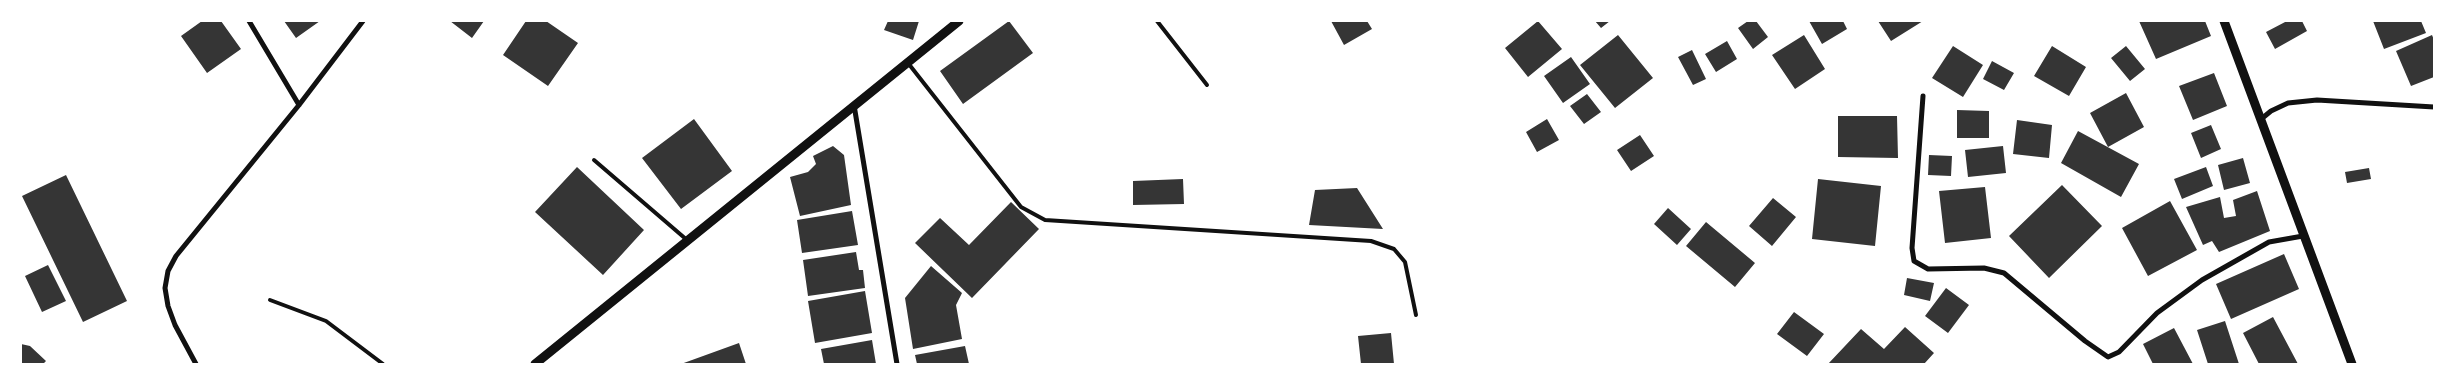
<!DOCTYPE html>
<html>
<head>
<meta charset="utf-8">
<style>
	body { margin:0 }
	#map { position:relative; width:2455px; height:385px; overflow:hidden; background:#fff; font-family:Lato,sans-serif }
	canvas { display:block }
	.frame { position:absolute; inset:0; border:22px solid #fff; pointer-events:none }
</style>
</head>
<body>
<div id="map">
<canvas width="2455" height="385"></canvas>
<div class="frame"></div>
</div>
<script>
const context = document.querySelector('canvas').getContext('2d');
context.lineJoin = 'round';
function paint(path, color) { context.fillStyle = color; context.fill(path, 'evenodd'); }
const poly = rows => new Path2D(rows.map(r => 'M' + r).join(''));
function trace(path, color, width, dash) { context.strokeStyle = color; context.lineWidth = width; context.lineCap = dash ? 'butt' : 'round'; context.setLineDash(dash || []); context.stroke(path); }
const building = poly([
	[202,21,221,21,241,49,207,73,181,36],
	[284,21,320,21,296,38],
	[450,21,484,21,472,38],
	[526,21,546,21,578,43,548,86,503,55],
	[888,21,919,21,913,40,884,30],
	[1009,21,1033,53,963,104,940,71],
	[1331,21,1367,21,1372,29,1344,45],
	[1538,21,1562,49,1528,77,1505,48],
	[1595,21,1610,21,1601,28],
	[1748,21,1756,21,1768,37,1753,49,1738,28],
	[1809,21,1843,21,1847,29,1822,44],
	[1878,21,1923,21,1891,41],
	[2139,21,2205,21,2211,36,2156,59],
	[2287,21,2302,21,2307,31,2275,49,2266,32],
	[2373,21,2421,21,2426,33,2384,49],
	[1618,35,1653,78,1615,108,1580,65],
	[1804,35,1825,69,1795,89,1772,55],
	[2432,35,2434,40,2434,77,2411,86,2396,51],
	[1727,41,1737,59,1716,72,1705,54],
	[1953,46,1983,65,1963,97,1932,78],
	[2052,46,2086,67,2069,96,2034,76],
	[2126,46,2145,69,2130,81,2111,58],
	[1692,50,1706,79,1693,85,1678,57],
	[1571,57,1590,84,1563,103,1544,76],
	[1992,61,2014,73,2004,90,1983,79],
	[2214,73,2227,106,2193,120,2179,86],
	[2126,93,2144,127,2108,147,2090,113],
	[1587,94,1601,112,1584,124,1570,106],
	[1957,110,1989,111,1989,138,1957,138],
	[1838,116,1897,116,1898,158,1838,157],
	[694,119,732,171,681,209,642,158],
	[1547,119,1559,140,1537,152,1526,132],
	[2017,120,2052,125,2049,158,2013,154],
	[2211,125,2221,149,2201,158,2191,133],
	[2078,131,2139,164,2121,197,2061,163],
	[1640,135,1654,156,1631,171,1617,150],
	[833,146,844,155,851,205,800,216,790,177,808,172,816,164,813,156],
	[2003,146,2006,173,1968,177,1965,150],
	[1929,155,1952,156,1951,176,1928,175],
	[2243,158,2250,183,2224,190,2218,165],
	[577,167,644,230,603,275,535,212],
	[2206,167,2213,186,2182,199,2174,179],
	[2369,168,2371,179,2347,183,2345,172],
	[66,175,127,301,83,322,22,196],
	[1183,179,1184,204,1133,205,1133,181],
	[1818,179,1881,186,1875,246,1812,239],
	[2062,185,2102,226,2049,278,2009,236],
	[1985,187,1991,238,1945,243,1939,191],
	[1357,188,1383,229,1309,225,1315,190],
	[2257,191,2270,231,2219,252,2212,241,2203,245,2186,207,2220,197,2224,218,2236,216,2233,200],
	[1773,198,1796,217,1772,246,1749,226],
	[2170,201,2197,250,2148,276,2122,228],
	[1011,202,1039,229,972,298,915,243,940,218,969,245],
	[1668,208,1691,229,1677,245,1654,224],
	[852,211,858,245,802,253,797,220],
	[1706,222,1755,263,1735,287,1686,246],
	[856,252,859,270,863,270,865,288,808,296,803,260],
	[2284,254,2299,289,2231,319,2216,284],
	[48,265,66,301,42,312,25,276],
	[931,266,962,293,956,305,962,339,913,349,905,298],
	[1907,278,1934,283,1930,301,1904,295],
	[1946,288,1969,305,1948,333,1925,316],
	[865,291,872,333,815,343,808,301],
	[1794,312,1824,334,1807,356,1777,334],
	[2273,317,2298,364,2259,364,2243,333],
	[2225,321,2239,364,2208,364,2197,330],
	[1905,327,1934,353,1924,364,1828,364,1861,329,1884,349],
	[2174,328,2193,364,2153,364,2143,344],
	[1391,333,1394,364,1361,364,1358,336],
	[872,340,876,364,824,364,821,349],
	[739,343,746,364,681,364],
	[21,344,30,346,46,361,43,364,21,364],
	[965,346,969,364,917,364,915,355]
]);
const service = poly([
	[1157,21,1207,85],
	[908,63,1021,207,1045,220,1371,241,1394,249,1405,262,1416,315],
	[594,160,687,240],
	[270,300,326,321,383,364]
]);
const minor = poly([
	[249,21,299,105],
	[1923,96,1912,248,1914,261,1928,269,1984,268,2004,273,2085,341,2108,357,2119,352,2157,313,2202,280,2269,242,2303,236],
	[854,105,897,364],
	[2260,120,2271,111,2288,103,2317,100,2434,107],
	[196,364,175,325,168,306,165,288,168,271,176,256,299,105,363,21]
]);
const tertiary = poly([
	[2224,21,2352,364],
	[535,364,959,21]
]);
paint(building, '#353535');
trace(service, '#111', 4);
trace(minor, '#111', 5);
trace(tertiary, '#111', 9);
</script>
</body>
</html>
